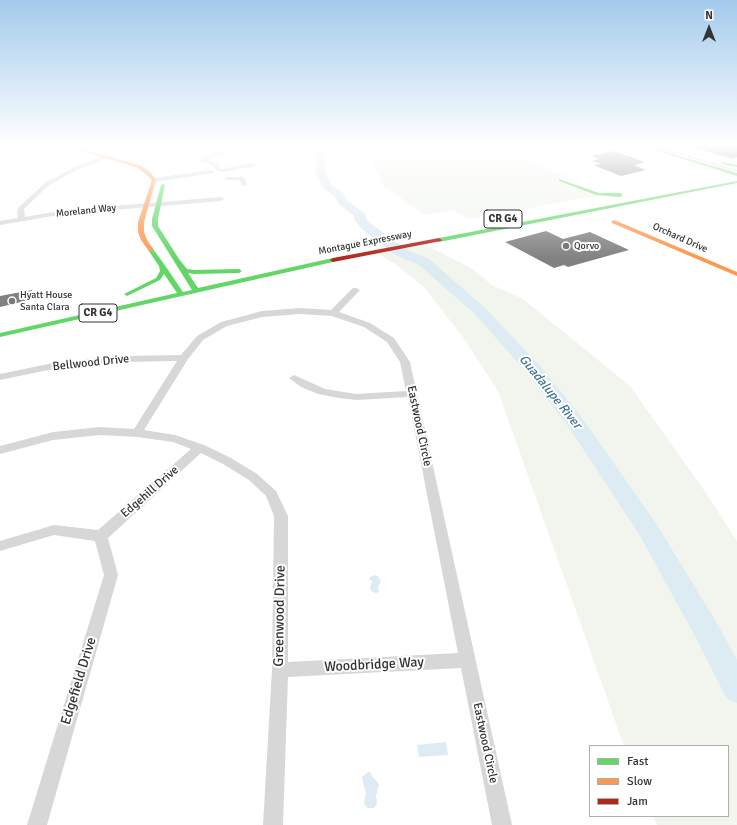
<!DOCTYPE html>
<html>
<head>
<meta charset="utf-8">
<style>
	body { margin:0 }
	#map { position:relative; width:737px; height:825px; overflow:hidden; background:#fff; font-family:Signika,sans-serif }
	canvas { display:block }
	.legend { position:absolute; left:589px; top:745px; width:140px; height:72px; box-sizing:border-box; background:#fff; border:1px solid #adadad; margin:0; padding:5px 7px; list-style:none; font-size:12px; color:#333 }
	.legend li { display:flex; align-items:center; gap:8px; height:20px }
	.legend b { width:20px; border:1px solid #adadad }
	.north { position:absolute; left:689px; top:8px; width:40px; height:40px; -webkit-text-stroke:3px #fff; paint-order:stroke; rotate:0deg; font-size:11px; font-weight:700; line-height:16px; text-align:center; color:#333 }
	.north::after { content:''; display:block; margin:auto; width:14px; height:18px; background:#333; clip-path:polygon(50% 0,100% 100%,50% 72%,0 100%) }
</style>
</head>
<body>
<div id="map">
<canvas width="737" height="825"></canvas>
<ul class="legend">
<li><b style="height:5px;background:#63d668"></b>Fast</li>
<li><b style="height:5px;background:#ff974d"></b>Slow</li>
<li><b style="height:5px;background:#b3261e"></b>Jam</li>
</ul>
<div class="north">N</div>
</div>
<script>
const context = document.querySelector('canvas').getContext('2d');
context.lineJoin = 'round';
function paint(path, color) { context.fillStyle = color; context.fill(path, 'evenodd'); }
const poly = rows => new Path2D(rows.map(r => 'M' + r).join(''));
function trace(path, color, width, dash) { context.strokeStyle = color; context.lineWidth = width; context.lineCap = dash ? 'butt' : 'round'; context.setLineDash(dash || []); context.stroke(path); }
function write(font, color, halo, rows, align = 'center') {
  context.font = font + ' Signika,sans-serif'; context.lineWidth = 4; context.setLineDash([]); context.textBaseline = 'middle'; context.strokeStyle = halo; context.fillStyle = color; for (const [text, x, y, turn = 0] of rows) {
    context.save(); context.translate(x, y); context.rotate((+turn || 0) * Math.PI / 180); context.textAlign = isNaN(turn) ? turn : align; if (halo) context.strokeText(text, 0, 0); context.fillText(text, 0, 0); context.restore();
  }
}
const green = poly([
	[421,144,482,144,569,177,566,181,596,196,468,219,453,210,425,215,382,185,369,153],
	[426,245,471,268,492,285,523,299,630,386,706,493,737,541,737,825,657,825,653,816,728,816,728,746,624,746,498,391,463,337,423,286,394,263,376,253]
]);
const water = poly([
	[375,575,378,576,381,582,378,586,379,592,376,593,372,592,370,588,372,581,369,579,370,577],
	[446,742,448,755,419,757,417,745],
	[368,772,370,772,372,776,379,784,376,796,377,804,374,808,367,808,364,803,366,792,364,787,362,777]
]);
const river = poly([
	[321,144,329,144,327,150,325,167,327,176,332,185,343,193,347,200,364,213,367,220,371,224,406,249,429,259,484,307,540,366,582,418,655,522,715,620,737,660,737,703,727,699,695,636,639,534,568,426,528,374,474,313,419,265,396,255,363,230,355,221,354,216,339,204,335,197,324,189,317,176,315,167,317,150,321,144]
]);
const building = poly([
	[689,144,737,144,737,157,732,159,689,146],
	[613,151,645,162,634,165,646,170,621,176,593,165,601,164,592,161,600,159,591,156],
	[546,231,563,239,590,232,629,250,568,267,564,265,554,268,505,242],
	[32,290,34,299,0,307,0,296]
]);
const street = poly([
	[236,144,243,144,231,148,230,152,206,160,216,163,221,169,253,163,256,165,255,166,223,172,216,170,212,165,200,161,201,158,226,150,227,146,236,144],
	[106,155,108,156,108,158,79,169,49,185,24,209,25,217,65,210,221,197,224,199,221,201,65,214,0,225,0,221,18,218,17,211,19,207,45,183,75,167,106,155],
	[211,170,214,172,213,173,154,182,151,180,154,178,211,170],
	[227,177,244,177,247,185,242,186,240,180,225,180,225,178,227,177],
	[353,288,356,288,360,290,339,312,370,323,394,338,410,362,512,825,492,825,461,668,288,677,283,825,263,825,272,670,274,516,266,496,249,480,223,464,201,453,108,538,118,575,47,825,27,825,104,575,95,541,54,535,0,551,0,541,54,525,98,530,191,449,173,442,137,437,100,435,53,440,0,454,0,446,53,432,100,427,134,429,177,361,122,362,86,365,53,369,0,380,0,374,53,363,86,359,122,356,181,355,197,336,221,322,262,311,300,308,331,310,353,288],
	[300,314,332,316,364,327,387,342,400,362,406,391,356,394,325,389,294,375,289,378,301,387,318,394,339,398,356,400,408,397,458,653,288,662,288,516,276,491,257,474,231,458,204,445,175,435,144,430,188,359,203,340,227,326,262,317,300,314]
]);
const fast = poly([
	[635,144,640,144,737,173,737,176,635,144],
	[721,162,737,165,737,167,721,164,721,162],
	[559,179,599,193,620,193,623,195,620,197,596,195,559,181,559,179],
	[737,181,737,183,439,242,436,240,439,238,737,181],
	[163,184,165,185,158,219,158,226,179,259,187,269,194,270,239,269,242,271,239,273,194,274,188,273,198,288,333,258,336,260,333,262,0,337,0,333,177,293,164,274,160,280,129,295,127,296,124,294,156,278,160,271,159,266,148,250,151,248,153,249,164,264,183,292,192,290,152,226,152,219,161,185,163,184]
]);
const slow = poly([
	[59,144,64,144,142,166,151,173,156,180,144,222,144,232,147,240,154,250,153,251,149,251,141,240,138,232,138,222,152,180,147,175,138,168,59,144],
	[614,220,737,272,737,276,612,223,611,222,614,220]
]);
const jam = poly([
	[439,238,442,240,441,241,333,262,330,260,333,258,439,238]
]);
const tram = poly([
	[647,144,737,171]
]);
const markers = [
	[566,246,4,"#7a7a7a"],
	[12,301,4,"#7a7a7a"]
];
const farStreetnames = [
	["Moreland Way",86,211,-6],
	["Orchard Drive",680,238,24],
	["Montague Expressway",365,243,-11]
];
const farPoinames = [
	["Qorvo",574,246],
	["Hyatt House",20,295],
	["Santa Clara",20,307]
];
const shields = [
	[503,219,38],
	[98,313,38]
];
const shieldNames = [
	["CR G4",503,219],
	["CR G4",98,313]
];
const streetNames = [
	["Bellwood Drive",91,363,-6],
	["Eastwood Circle",419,426,78],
	["Edgehill Drive",150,492,-41],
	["Eastwood Circle",485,743,78]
];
const waterNames = [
	["Guadalupe River",550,392,51]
];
const nearStreetnames = [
	["Greenwood Drive",280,616,-89],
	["Woodbridge Way",374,665,-3],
	["Edgefield Drive",79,681,-73]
];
paint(green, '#f1f5ed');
paint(water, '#ddebf3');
paint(river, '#ddebf3');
paint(building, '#818181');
paint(street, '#d7d7d7');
paint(fast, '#63d668');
paint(slow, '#ff974d');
paint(jam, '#b3261e');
trace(tram, '#bebebe', 1);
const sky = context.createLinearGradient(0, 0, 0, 259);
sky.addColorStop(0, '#a3caec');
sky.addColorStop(0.56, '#fff');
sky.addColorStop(1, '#ffffff00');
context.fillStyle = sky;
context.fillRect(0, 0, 737, 259);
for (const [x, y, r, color] of markers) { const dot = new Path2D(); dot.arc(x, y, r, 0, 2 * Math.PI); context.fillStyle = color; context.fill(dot); trace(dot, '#fff', 1.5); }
write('10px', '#333', '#fff', farStreetnames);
write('10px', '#333', '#fff', farPoinames, 'left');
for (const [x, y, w] of shields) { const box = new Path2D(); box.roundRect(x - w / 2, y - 9, w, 18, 3); context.fillStyle = '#fff'; context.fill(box); trace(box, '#333', 1); }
write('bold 11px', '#333', null, shieldNames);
write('12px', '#333', '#fff', streetNames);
write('italic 13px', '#3f7597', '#fff', waterNames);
write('14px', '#333', '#fff', nearStreetnames);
</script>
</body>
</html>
